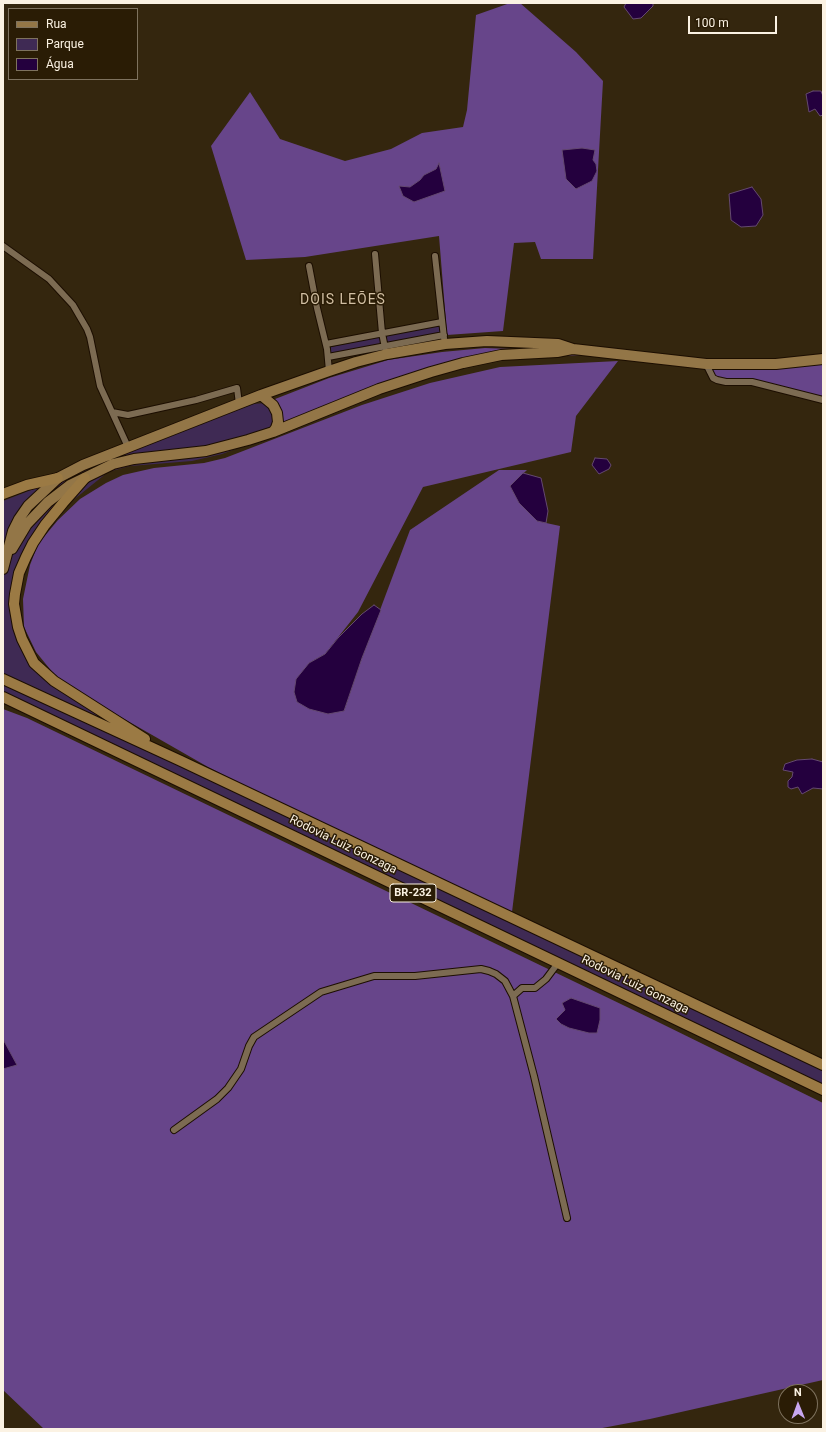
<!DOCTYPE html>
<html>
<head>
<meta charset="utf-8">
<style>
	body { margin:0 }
	#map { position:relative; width:826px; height:1432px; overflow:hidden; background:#34260e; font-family:Roboto,sans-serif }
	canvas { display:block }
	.frame { position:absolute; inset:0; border:4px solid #fbf2e3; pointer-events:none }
	.legend { position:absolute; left:8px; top:8px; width:130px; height:72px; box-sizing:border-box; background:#2a1c05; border:1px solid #7e725e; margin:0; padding:5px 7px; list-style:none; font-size:12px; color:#fbf2e3 }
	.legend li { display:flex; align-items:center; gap:8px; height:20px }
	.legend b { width:20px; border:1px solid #7e725e }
	.north { position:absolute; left:778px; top:1384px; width:40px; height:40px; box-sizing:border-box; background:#2a1c05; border:1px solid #7e725e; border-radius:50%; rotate:359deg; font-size:11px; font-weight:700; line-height:16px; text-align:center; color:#fbf2e3 }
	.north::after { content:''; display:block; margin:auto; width:14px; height:18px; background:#c8a6ef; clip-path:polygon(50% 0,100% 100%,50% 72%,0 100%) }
	.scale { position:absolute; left:688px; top:16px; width:89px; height:18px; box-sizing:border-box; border:2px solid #fbf2e3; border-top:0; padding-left:5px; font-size:12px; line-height:14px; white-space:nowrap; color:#fbf2e3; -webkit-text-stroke:3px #2a1c05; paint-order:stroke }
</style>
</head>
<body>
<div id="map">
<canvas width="826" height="1432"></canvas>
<div class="frame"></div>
<ul class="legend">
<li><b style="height:5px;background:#937647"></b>Rua</li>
<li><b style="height:11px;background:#3f2a54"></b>Parque</li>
<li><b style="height:11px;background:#24003e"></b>Água</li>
</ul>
<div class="north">N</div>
<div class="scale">100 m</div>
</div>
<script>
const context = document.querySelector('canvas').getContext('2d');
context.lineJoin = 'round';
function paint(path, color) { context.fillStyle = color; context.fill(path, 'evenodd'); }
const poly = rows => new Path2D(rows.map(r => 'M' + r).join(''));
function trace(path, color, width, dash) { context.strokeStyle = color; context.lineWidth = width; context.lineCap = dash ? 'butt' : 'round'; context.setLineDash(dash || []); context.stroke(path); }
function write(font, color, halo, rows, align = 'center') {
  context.font = font + ' Roboto,sans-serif'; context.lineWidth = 3; context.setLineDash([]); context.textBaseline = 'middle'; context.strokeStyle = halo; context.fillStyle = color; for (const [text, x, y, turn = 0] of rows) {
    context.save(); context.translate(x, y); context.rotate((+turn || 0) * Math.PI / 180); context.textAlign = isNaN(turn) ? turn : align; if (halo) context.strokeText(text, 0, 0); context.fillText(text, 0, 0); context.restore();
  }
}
const green = poly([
	[439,326,441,327,441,334,389,343,386,341,387,335],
	[377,337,379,338,381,340,379,344,331,354,330,352,331,347],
	[266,403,273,406,274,435,222,454,192,461,130,466,108,472,56,514,34,543,13,603,34,663,116,726,3,678,3,501,252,404],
	[3,679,823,1068,823,1089,3,697]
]);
const forest = poly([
	[510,3,520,3,576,52,603,81,593,259,541,259,535,242,514,243,503,331,447,335,439,236,305,257,246,260,211,146,250,92,280,139,345,161,391,149,422,133,463,127,467,110,476,15],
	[485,348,538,350,583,355,492,359,440,370,289,429,280,423,270,401,329,378,388,360,442,352],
	[618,361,576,416,571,452,423,487,358,612,325,654,309,663,344,711,362,658,410,530,499,470,527,470,510,486,537,521,560,526,512,912,265,796,208,767,119,716,58,679,36,652,24,627,23,599,30,565,38,544,58,520,80,499,106,483,123,475,154,468,204,463,225,458,362,405,430,383,500,367],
	[823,361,823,400,763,385,721,381,709,370,771,369],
	[3,709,27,718,654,1020,823,1103,823,1380,650,1419,597,1429,44,1429,3,1390]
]);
const water = poly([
	[626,3,653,3,653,6,641,18,633,19,624,7,626,3],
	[813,91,821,91,823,96,823,115,820,116,815,109,809,112,806,94,813,91],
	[582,148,595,150,593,160,596,164,597,171,592,181,576,189,566,179,562,150,582,148],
	[439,163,445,191,414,202,403,196,399,186,410,187,420,180,424,175,436,169,439,163],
	[752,187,761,199,763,215,756,226,741,227,731,220,729,194,752,187],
	[595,458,607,459,611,465,609,469,599,474,592,465,595,458],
	[523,473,541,478,548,511,546,523,537,521,519,503,510,486,523,473],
	[374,605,381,610,362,658,344,711,328,714,309,709,297,702,294,692,296,679,309,663,325,654,338,638,362,614,374,605],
	[812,759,823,762,823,789,813,788,802,794,798,787,791,789,788,787,788,781,792,777,793,772,783,770,785,764,797,760,812,759],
	[571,998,600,1008,600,1020,597,1033,589,1033,569,1028,561,1024,556,1019,565,1010,562,1003,571,998],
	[3,1039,4,1041,17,1065,3,1069,3,1039]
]);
const minor = poly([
	[3,246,49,279,73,305,87,329,90,337,100,386,112,412,128,415,196,400,237,388,239,404],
	[375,254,382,333,385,348],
	[435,256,444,338],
	[309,266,317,308,327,349,329,371],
	[326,344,442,322],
	[328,357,444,335],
	[706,364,713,378,717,380,726,382,752,382,823,400],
	[112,412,128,447],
	[513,996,522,988,535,988,546,979,558,963],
	[174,1130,217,1099,228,1088,241,1069,249,1046,254,1037,321,992,374,976,415,976,481,969,489,971,496,974,505,981,513,996,534,1076,567,1218]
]);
const primary = poly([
	[261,395,273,405,277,413,278,422,276,428,273,432],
	[12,549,27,524,48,502,70,485,113,464,134,459,206,451,248,440,273,432,379,389,431,372,463,363,501,355,557,352,572,349],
	[3,569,13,531,19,519,28,506,58,478,83,465,261,395,329,371,356,362,387,354,445,344,487,341,558,344,573,349,706,364,776,364,823,359]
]);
const trunk = poly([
	[85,478,63,503,45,525,33,543,26,557,19,573,15,594,14,604,18,627,22,639,34,663,54,681,145,739],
	[3,494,27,485,58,478],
	[3,679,181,761,823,1065],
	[3,697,823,1090]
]);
const shields = [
	[413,893,46]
];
const shieldNames = [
	["BR-232",413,893]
];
const streetNames = [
	["Rodovia Luiz Gonzaga",343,845,26],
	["Rodovia Luiz Gonzaga",635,985,26]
];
const quarterNames = [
	["DOIS LEÕES",343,300]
];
paint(green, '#3f2a54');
paint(forest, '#67458a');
paint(water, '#24003e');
trace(water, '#644970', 1);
trace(minor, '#1c0e00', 8);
trace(primary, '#1c0e00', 12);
trace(trunk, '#1c0e00', 12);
trace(minor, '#7c6b52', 6);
trace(primary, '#937647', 10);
trace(trunk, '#9b7a44', 10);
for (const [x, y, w] of shields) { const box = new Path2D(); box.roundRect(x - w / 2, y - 9, w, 18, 3); context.fillStyle = '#2a1c05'; context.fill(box); trace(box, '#fbf2e3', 1); }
write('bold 11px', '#fbf2e3', null, shieldNames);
write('12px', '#fbf2e3', '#2a1c05', streetNames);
context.letterSpacing = '1px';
write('14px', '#d1bfa3', '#2a1c05', quarterNames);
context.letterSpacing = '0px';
</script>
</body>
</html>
